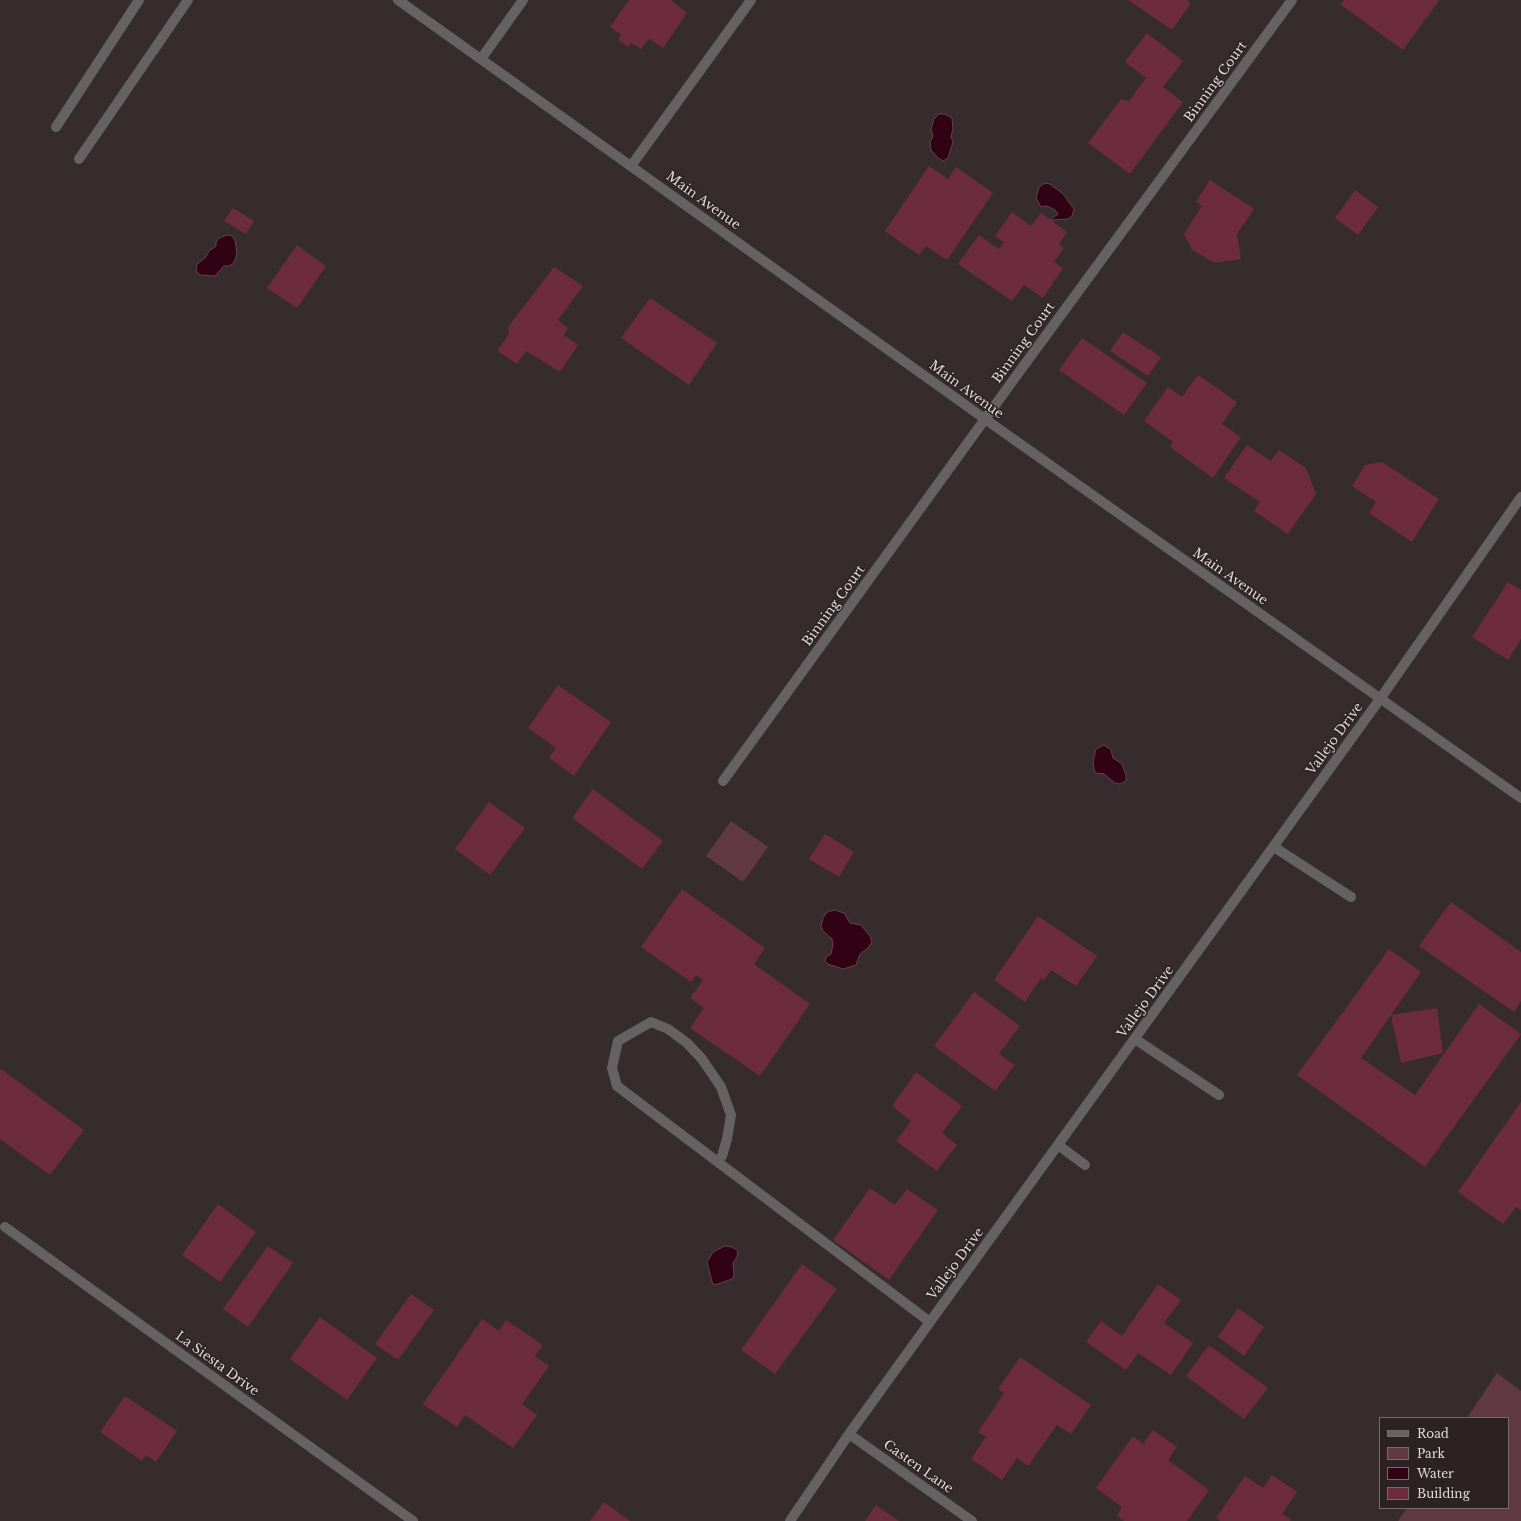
<!DOCTYPE html>
<html>
<head>
<meta charset="utf-8">
<style>
	body { margin:0 }
	#map { position:relative; width:1521px; height:1521px; overflow:hidden; background:#362c2e; font-family:"Libre Baskerville",serif }
	canvas { display:block }
	.legend { position:absolute; left:1379px; top:1417px; width:130px; height:92px; box-sizing:border-box; background:#2c2224; border:1px solid #746b6d; margin:0; padding:5px 7px; list-style:none; font-size:12px; color:#dfd9da }
	.legend li { display:flex; align-items:center; gap:8px; height:20px }
	.legend b { width:20px; border:1px solid #746b6d }
</style>
</head>
<body>
<div id="map">
<canvas width="1521" height="1521"></canvas>
<ul class="legend">
<li><b style="height:5px;background:#666162"></b>Road</li>
<li><b style="height:11px;background:#613943"></b>Park</li>
<li><b style="height:11px;background:#300213"></b>Water</li>
<li><b style="height:11px;background:#6d2b3f"></b>Building</li>
</ul>
</div>
<script>
const context = document.querySelector('canvas').getContext('2d');
context.lineJoin = 'round';
function paint(path, color) { context.fillStyle = color; context.fill(path, 'evenodd'); }
const poly = rows => new Path2D(rows.map(r => 'M' + r).join(''));
function trace(path, color, width, dash) { context.strokeStyle = color; context.lineWidth = width; context.lineCap = dash ? 'butt' : 'round'; context.setLineDash(dash || []); context.stroke(path); }
function write(font, color, halo, rows, align = 'center') {
  context.font = font + ' "Libre Baskerville",serif'; context.lineWidth = 3; context.setLineDash([]); context.textBaseline = 'middle'; context.strokeStyle = halo; context.fillStyle = color; for (const [text, x, y, turn = 0] of rows) {
    context.save(); context.translate(x, y); context.rotate((+turn || 0) * Math.PI / 180); context.textAlign = isNaN(turn) ? turn : align; if (halo) context.strokeText(text, 0, 0); context.fillText(text, 0, 0); context.restore();
  }
}
const green = poly([
	[731,821,768,847,743,882,706,856],
	[1497,1373,1521,1391,1521,1521,1398,1521,1407,1508,1508,1508,1508,1418,1467,1418]
]);
const water = poly([
	[939,114,945,114,952,118,953,128,951,137,953,142,948,158,943,161,938,158,931,150,930,142,933,136,931,129,934,119,939,114],
	[1045,183,1050,184,1063,194,1074,209,1072,216,1068,219,1050,220,1058,214,1055,210,1047,206,1041,207,1036,198,1039,187,1045,183],
	[227,235,232,236,235,240,237,254,234,263,229,266,224,266,215,276,200,275,196,271,197,264,205,258,209,251,216,246,216,242,219,238,227,235],
	[1104,745,1111,750,1113,758,1122,764,1126,775,1126,781,1120,784,1115,783,1104,774,1095,773,1093,762,1096,749,1104,745],
	[835,910,844,913,850,923,861,925,870,936,872,942,868,948,860,954,856,965,843,969,828,964,825,961,826,957,831,954,833,944,832,939,823,931,821,927,823,918,827,912,835,910],
	[725,1246,732,1247,738,1251,737,1257,733,1263,734,1275,732,1279,715,1285,712,1282,707,1262,713,1252,725,1246]
]);
const building = poly([
	[629,0,671,0,687,13,663,48,649,39,641,49,631,43,628,47,618,40,621,35,610,27],
	[1128,0,1187,0,1191,3,1172,30],
	[1344,0,1438,0,1439,1,1403,50,1340,4],
	[1147,33,1183,61,1163,87,1183,102,1130,174,1088,143,1121,99,1129,101,1146,78,1125,62],
	[929,166,948,179,956,167,993,193,947,260,926,246,919,255,885,231],
	[1210,180,1254,209,1237,234,1241,259,1215,263,1192,250,1184,234,1202,206,1196,202],
	[1355,190,1378,207,1358,235,1335,218],
	[233,208,254,221,246,234,224,221],
	[1012,212,1031,226,1041,213,1067,232,1059,244,1064,248,1054,262,1063,268,1043,298,1024,285,1012,301,958,264,979,235,999,249,1004,242,995,236],
	[297,245,326,266,297,308,267,288],
	[554,267,583,286,558,320,568,328,564,335,578,345,560,372,526,351,517,364,497,351,509,334,508,327],
	[650,298,717,343,689,385,621,338],
	[1123,332,1161,357,1148,376,1110,351],
	[1082,338,1147,383,1124,415,1059,370],
	[1198,375,1237,402,1222,424,1241,437,1213,478,1170,447,1173,442,1144,421,1168,387,1182,397],
	[1247,445,1271,461,1279,450,1306,468,1316,494,1288,534,1254,511,1260,502,1224,478],
	[1382,462,1439,499,1412,542,1369,513,1376,502,1352,486,1365,465],
	[1508,582,1521,590,1521,639,1508,660,1472,637],
	[558,685,611,722,574,776,549,758,556,748,528,728],
	[593,789,663,841,642,869,572,818],
	[489,802,525,828,490,875,455,849],
	[825,834,854,852,839,877,809,859],
	[682,889,765,948,754,964,810,1004,760,1076,690,1028,704,1008,690,998,703,980,696,975,691,982,641,947],
	[1451,902,1521,952,1521,1001,1514,1012,1419,946],
	[1038,916,1097,956,1076,986,1051,970,1044,980,1041,978,1025,1002,994,980],
	[1389,949,1421,972,1361,1058,1415,1095,1479,1004,1521,1034,1425,1167,1297,1075],
	[974,992,1020,1026,999,1054,1015,1065,995,1091,934,1046],
	[1437,1008,1443,1053,1401,1063,1391,1015],
	[1,1069,84,1130,50,1175,0,1139,0,1071],
	[916,1072,962,1106,942,1133,957,1145,937,1171,896,1141,911,1121,892,1106],
	[1521,1102,1521,1210,1516,1207,1503,1224,1458,1192],
	[870,1188,895,1205,907,1189,938,1210,889,1280,833,1240],
	[218,1204,256,1232,220,1282,182,1255],
	[268,1246,293,1263,248,1327,223,1309],
	[802,1264,837,1289,775,1374,741,1350],
	[1158,1284,1181,1300,1164,1323,1193,1343,1171,1375,1138,1353,1126,1370,1086,1342,1101,1321,1122,1336],
	[411,1294,434,1310,398,1360,375,1344],
	[1238,1308,1264,1327,1244,1356,1218,1337],
	[320,1317,377,1358,347,1400,290,1359],
	[482,1319,499,1331,506,1320,543,1345,535,1356,549,1366,522,1404,537,1415,513,1448,465,1415,457,1427,423,1404],
	[1209,1345,1268,1388,1244,1419,1186,1376],
	[1020,1357,1091,1405,1071,1434,1057,1425,1028,1466,1017,1458,1002,1480,971,1459,986,1437,978,1432,1004,1393,998,1389],
	[125,1396,177,1431,156,1462,146,1455,142,1461,100,1432],
	[1153,1430,1177,1447,1168,1460,1209,1490,1187,1521,1124,1521,1117,1516,1122,1507,1096,1488,1133,1436,1143,1444],
	[1272,1475,1297,1492,1282,1514,1291,1519,1290,1521,1220,1521,1216,1518,1245,1476,1263,1488],
	[604,1502,630,1521,590,1521],
	[876,1505,899,1521,865,1521]
]);
const minor = poly([
	[398,0,985,419,1521,798],
	[481,59,523,0],
	[56,127,139,0],
	[79,159,188,0],
	[631,166,751,0],
	[723,781,1014,379,1292,0],
	[1274,847,1351,897],
	[1135,1039,1219,1095],
	[1058,1145,1085,1165],
	[718,1162,722,1156,727,1139,731,1115,721,1087,702,1059,687,1043,668,1029,651,1022,618,1041,612,1068,617,1086,930,1322],
	[5,1227,413,1521],
	[849,1434,972,1521],
	[790,1521,849,1434,1380,699,1521,497]
]);
const streetNames = [
	["Binning Court",1216,82,-54],
	["Main Avenue",703,201,36],
	["Binning Court",1024,343,-54],
	["Main Avenue",966,390,36],
	["Main Avenue",1230,577,35],
	["Binning Court",834,606,-54],
	["Vallejo Drive",1335,739,-54],
	["Vallejo Drive",1146,1002,-54],
	["Vallejo Drive",956,1264,-54],
	["La Siesta Drive",217,1364,36],
	["Casten Lane",918,1467,35]
];
paint(green, '#613943');
paint(water, '#300213');
trace(water, '#64424f', 1);
paint(building, '#6d2b3f');
trace(minor, '#666162', 10);
write('13px', '#dfd9da', '#2c2224', streetNames);
</script>
</body>
</html>
